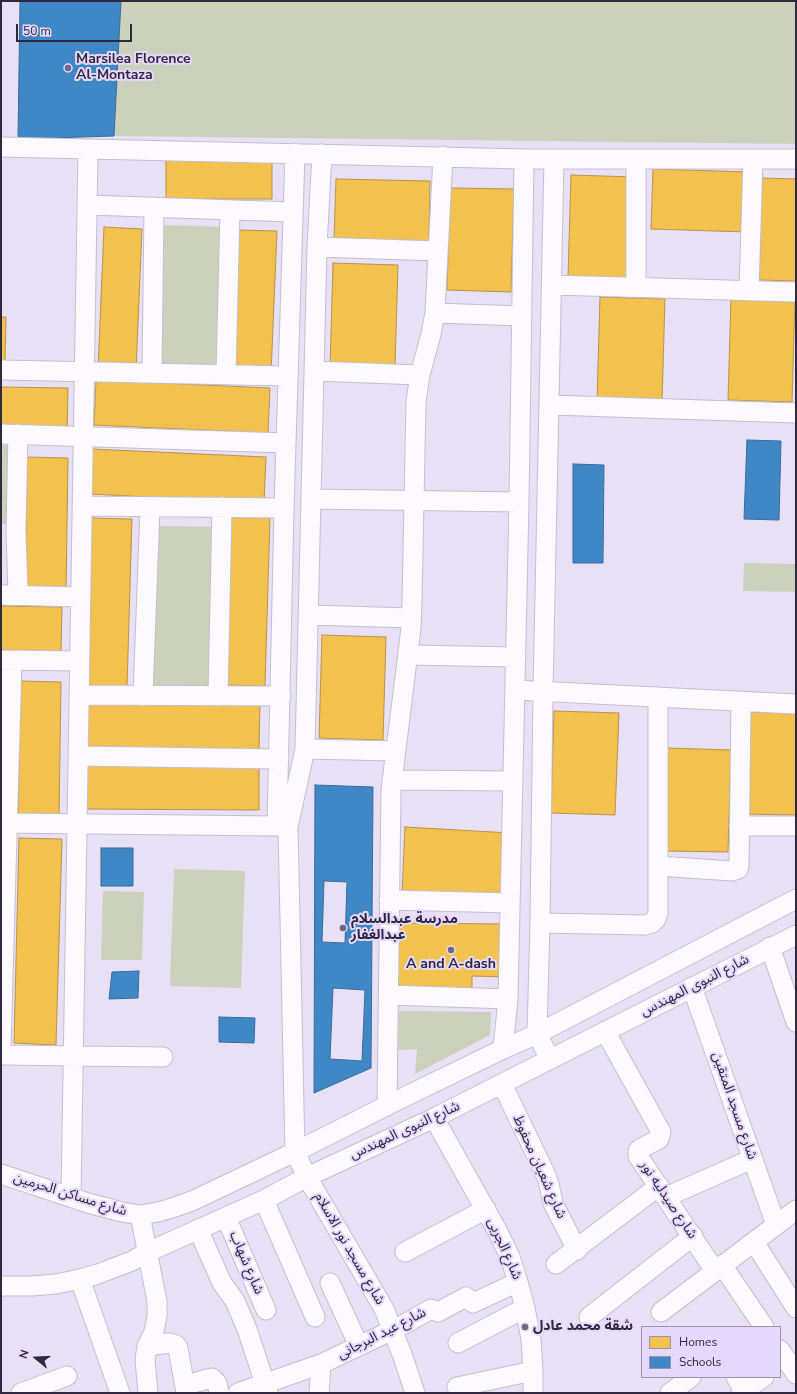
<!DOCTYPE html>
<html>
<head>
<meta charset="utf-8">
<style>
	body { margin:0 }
	#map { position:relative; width:797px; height:1394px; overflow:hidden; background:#e8e0f5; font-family:"Nunito Sans",sans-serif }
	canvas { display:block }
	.frame { position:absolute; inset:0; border:2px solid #30283f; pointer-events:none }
	.legend { position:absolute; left:641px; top:1326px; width:140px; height:52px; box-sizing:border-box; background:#e5d8fd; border:1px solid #9d92b1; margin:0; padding:5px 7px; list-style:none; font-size:12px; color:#30283f }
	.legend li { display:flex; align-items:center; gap:8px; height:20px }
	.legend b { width:20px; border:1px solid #9d92b1 }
	.north { position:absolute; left:16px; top:1338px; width:40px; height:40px; -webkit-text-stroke:3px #e5d8fd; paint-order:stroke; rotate:288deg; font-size:11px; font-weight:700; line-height:16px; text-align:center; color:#30283f }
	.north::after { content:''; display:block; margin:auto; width:14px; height:18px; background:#30283f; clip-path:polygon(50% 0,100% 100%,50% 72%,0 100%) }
	.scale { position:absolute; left:16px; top:24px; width:116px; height:18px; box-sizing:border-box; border:2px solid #30283f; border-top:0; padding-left:5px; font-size:12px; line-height:14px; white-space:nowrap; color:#30283f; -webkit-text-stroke:3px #e5d8fd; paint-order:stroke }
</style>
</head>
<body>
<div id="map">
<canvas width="797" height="1394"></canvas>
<div class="frame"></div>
<ul class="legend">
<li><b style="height:11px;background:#f2c14e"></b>Homes</li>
<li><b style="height:11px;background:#3f88c5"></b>Schools</li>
</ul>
<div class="north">N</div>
<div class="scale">50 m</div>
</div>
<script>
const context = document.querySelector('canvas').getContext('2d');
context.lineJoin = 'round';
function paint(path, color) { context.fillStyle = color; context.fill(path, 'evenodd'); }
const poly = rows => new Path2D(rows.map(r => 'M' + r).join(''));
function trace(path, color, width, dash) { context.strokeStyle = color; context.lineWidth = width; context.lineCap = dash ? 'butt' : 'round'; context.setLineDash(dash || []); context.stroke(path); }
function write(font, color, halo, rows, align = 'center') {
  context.font = font + ' "Nunito Sans","Noto Sans Arabic",sans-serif'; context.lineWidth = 4; context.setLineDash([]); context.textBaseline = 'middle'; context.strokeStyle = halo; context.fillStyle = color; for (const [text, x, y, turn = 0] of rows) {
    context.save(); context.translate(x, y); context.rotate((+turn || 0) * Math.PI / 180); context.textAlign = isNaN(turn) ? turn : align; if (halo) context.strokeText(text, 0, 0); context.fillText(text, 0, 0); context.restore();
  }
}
const green = poly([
	[121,1,796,1,796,144,114,136],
	[163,225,223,227,218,364,159,364],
	[1,445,14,446,11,524,1,524],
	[155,526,215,527,211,693,152,692],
	[744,563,796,564,796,592,743,591],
	[174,869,245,871,241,988,170,986],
	[103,891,144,892,142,960,101,960],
	[399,1011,491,1012,490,1035,415,1074,417,1049,398,1050]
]);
const homes = poly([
	[166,160,272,160,272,199,166,199,166,160],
	[653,169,748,172,746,232,651,229,653,169],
	[571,175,635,177,632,279,568,277,571,175],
	[762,178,796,179,796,281,759,280,762,178],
	[336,179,430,181,429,241,334,238,336,179],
	[450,188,514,189,511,292,447,290,450,188],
	[104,227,142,229,136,371,98,370,104,227],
	[239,230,277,231,271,374,233,372,239,230],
	[333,263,398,265,395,368,330,366,333,263],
	[600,297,665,299,662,402,597,400,600,297],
	[731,298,795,299,792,402,728,400,731,298],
	[1,317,6,317,5,362,1,362,1,317],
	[96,380,270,388,268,433,94,425,96,380],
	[1,387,68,388,67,433,1,432,1,387],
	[92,449,266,457,264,503,90,494,92,449],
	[27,457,68,458,66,592,25,592,27,457],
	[228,516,270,517,265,686,223,685,228,516],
	[90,518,132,519,127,687,85,686,90,518],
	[1,606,62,607,61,652,1,650,1,606],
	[322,635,386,637,383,740,319,738,322,635],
	[20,681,61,682,59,817,18,816,20,681],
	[86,703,260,705,259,749,85,747,86,703],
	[554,711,619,713,615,815,551,813,554,711],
	[747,712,796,713,796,815,744,814,747,712],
	[667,748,731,750,728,852,663,851,667,748],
	[86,764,259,766,259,810,85,809,86,764],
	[405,827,510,833,509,898,402,893,405,827],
	[19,838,62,839,56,1045,14,1043,19,838],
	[396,923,506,924,506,977,472,976,472,988,396,989,396,923]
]);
const schools = poly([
	[20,1,121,1,114,136,18,139,20,1],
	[747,440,781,441,779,520,744,519,747,440],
	[573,464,604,465,603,563,573,563,573,464],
	[315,785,373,787,371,1068,314,1093,315,785],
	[101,848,133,848,133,886,101,886,101,848],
	[324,881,347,882,345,943,322,942,324,881],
	[139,971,138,998,109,999,112,972,139,971],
	[333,988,365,990,362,1061,330,1059,333,988],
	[219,1017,255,1018,254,1043,219,1042,219,1017]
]);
const minor = poly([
	[1,147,524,159,796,159],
	[322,154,317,247,305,749,288,827,295,1152,307,1177,384,1309,403,1357,415,1393],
	[87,205,293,212],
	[317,247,438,251],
	[552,285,796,292],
	[636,287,636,159],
	[749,291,753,159],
	[435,313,522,316],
	[1,370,288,376],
	[314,371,420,375],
	[152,373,154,207],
	[226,374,230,210],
	[550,405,796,413],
	[1,434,286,443],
	[18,434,16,531,18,595],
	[311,499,519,502],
	[82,506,284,508],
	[1,595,80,597],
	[309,615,411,618],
	[408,655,516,657],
	[1,660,79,661],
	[515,690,796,704],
	[79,695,281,696],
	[143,696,150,507],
	[218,696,222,507],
	[305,749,396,751],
	[78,756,279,759],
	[392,780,513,781],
	[1,823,277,826],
	[739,826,796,826],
	[288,827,277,826,284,508,295,153],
	[658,866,732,871,738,869,739,866,741,701],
	[389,900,510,903],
	[540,923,645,925,652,923,656,919,658,913,658,697],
	[770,947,796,1022],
	[692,987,776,1225],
	[389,995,508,999],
	[605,1031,661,1132,659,1139,640,1149,638,1151,638,1156,715,1271],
	[1,1048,12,661],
	[503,1049,508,999,519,502,524,159],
	[1,1055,163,1057],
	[550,1059,537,1034,540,923,543,691,554,159],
	[502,1084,545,1173,549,1184,553,1203,577,1250],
	[387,1106,391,790,411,628,412,602,416,401,420,375,431,334,435,313,443,156],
	[434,1118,498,1232,510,1257,518,1282,525,1308,531,1339,533,1371,533,1393],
	[1,1174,88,1203,122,1212,140,1215,158,1212,175,1207,192,1201,295,1152,392,1103,503,1049,537,1034,796,899],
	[71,1197,88,149],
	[666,1197,752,1159],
	[264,1200,315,1317],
	[140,1215,157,1301,157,1316,154,1332,147,1346,145,1360,148,1393],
	[226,1217,266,1310],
	[198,1229,222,1283,235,1301,247,1329,268,1393],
	[754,1242,796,1308],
	[405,1252,486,1209],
	[556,1264,659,1186],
	[722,1265,764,1327],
	[80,1279,120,1393],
	[330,1283,359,1346],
	[1,1286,32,1286,56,1284,80,1279,98,1274,132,1261,148,1252,264,1200,307,1177,434,1118,796,935],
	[661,1312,796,1210],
	[589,1317,693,1236],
	[458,1343,525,1308],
	[147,1346,169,1343,176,1345,178,1348,186,1393],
	[780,1350,796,1374],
	[736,1377,744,1391],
	[185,1385,212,1378,217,1383,219,1393],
	[457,1387,533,1371],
	[21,1393,67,1376],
	[238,1393,321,1364,403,1325,431,1309,438,1312,466,1297,473,1303,518,1282],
	[319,1393,321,1364],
	[670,1393,691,1377],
	[741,1393,764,1377]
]);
const markers = [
	[68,68,4,"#70687f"],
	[343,928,4,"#70687f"],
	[451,950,4,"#70687f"],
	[525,1327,4,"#70687f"]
];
const poiNames = [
	["Marsilea Florence",76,60],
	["Al-Montaza",76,76],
	["مدرسة عبدالسلام",351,920],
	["عبدالغفار",351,936],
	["A and A-dash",451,965,"center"],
	["شقة محمد عادل",533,1327]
];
const streetNames = [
	["شارع النبوى المهندس",695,986,-27],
	["شارع مسجد المتقين",734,1106,71],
	["شارع النبوى المهندس",405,1131,-25],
	["شارع شعبان محفوظ",539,1167,66],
	["شارع مساكن الحرمين",70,1195,17],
	["شارع صيدليه نور",668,1200,56],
	["شارع مسجد نور الاسلام",349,1249,60],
	["شارع الجربى",504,1249,66],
	["شارع شهاب",246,1263,67],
	["شارع عيد البرجانى",382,1334,-27]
];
paint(green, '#ccd1bc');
paint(homes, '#f2c14e');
trace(homes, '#b8934a', 1);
paint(schools, '#3f88c5');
trace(schools, '#3a6b9d', 1);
trace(minor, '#c5bed2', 21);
trace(minor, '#fcfafe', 19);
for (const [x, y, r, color] of markers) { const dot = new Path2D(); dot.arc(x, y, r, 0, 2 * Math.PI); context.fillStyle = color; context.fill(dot); trace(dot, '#e5d8fd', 1.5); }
write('bold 14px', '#30283f', '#e5d8fd', poiNames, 'left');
write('14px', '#30283f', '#e5d8fd', streetNames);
</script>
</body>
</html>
